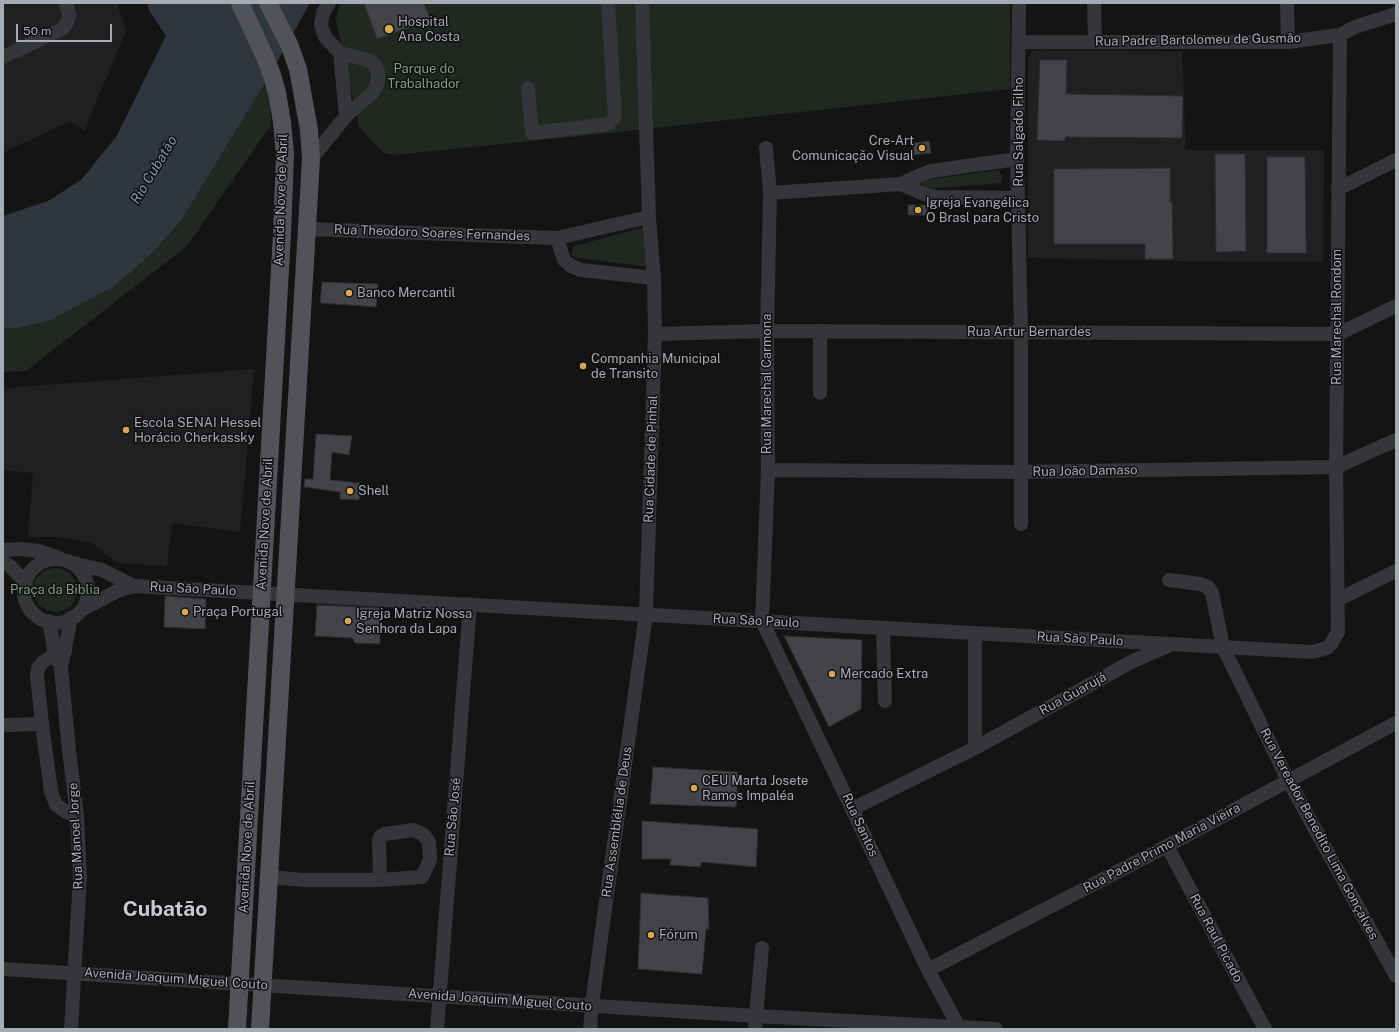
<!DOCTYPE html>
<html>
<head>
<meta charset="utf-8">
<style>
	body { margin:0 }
	#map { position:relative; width:1399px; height:1032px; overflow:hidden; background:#141415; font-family:"Public Sans",sans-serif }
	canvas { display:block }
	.frame { position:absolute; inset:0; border:4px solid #a7abb4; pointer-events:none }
	.scale { position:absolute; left:16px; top:24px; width:96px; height:18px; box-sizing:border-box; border:2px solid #a7abb4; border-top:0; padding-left:5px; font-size:12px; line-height:14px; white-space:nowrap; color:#a7abb4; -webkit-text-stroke:3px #0f0f10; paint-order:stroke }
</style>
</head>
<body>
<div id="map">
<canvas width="1399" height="1032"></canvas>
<div class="frame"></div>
<div class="scale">50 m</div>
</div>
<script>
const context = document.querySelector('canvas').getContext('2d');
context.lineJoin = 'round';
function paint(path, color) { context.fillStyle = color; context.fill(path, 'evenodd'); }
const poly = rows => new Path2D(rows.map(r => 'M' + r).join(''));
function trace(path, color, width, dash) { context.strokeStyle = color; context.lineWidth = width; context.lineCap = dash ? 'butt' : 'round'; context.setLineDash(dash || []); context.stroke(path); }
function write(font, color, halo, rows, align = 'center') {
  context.font = font + ' "Public Sans",sans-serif'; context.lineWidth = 3; context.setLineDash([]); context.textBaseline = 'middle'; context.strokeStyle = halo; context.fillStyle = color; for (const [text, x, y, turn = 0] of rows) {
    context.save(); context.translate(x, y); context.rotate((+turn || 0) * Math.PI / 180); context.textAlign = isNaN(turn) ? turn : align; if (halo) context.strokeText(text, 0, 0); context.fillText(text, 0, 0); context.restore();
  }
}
const built = poly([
	[3,3,117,3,126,31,84,131,70,121,3,153],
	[1033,50,1182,51,1186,150,1324,150,1323,262,1175,261,1028,258,1028,57],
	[254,369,240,532,172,523,167,566,117,563,92,543,59,537,28,537,33,473,3,470,3,389,6,388]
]);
const green = poly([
	[340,3,1010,3,1010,89,600,134,393,155,383,153,359,127,336,20],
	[268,78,271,125,187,246,26,371,3,372,3,328,17,328,51,320,111,288,130,273,155,250,181,221],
	[999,170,1002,176,1001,183,923,189,922,180],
	[645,227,649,267,577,258,574,257,571,254,574,246],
	'33 590a22 22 0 1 1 44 0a22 22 0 1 1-44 0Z'
]);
const water = poly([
	[147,3,310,3,268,78,181,221,155,250,130,273,111,288,51,320,17,328,3,328,3,216,48,201,81,180,116,137,166,36,150,12]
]);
const building = poly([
	[364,3,424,3,431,20,377,39,364,3],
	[1040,60,1067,60,1066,94,1183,96,1182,138,1065,137,1065,141,1037,140,1040,60],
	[929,141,931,153,914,155,913,143,929,141],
	[1215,154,1245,154,1246,251,1216,252,1215,154],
	[1267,157,1305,157,1306,253,1267,253,1267,157],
	[1170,168,1170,202,1172,202,1173,259,1145,259,1145,244,1054,244,1054,169,1170,168],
	[908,205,927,205,927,215,908,215,908,205],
	[322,282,378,284,376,307,320,303,322,282],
	[316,434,352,436,349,455,332,452,330,480,360,483,359,500,340,499,340,492,304,487,305,479,313,479,316,434],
	[165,596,206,599,205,629,164,627,165,596],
	[317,605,380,608,380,644,355,643,352,638,315,636,317,605],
	[784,636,862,640,861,709,829,727,784,636],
	[653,767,738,772,736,807,650,804,653,767],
	[642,821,758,829,756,867,702,862,700,867,670,865,671,859,642,859,642,821],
	[641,893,708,898,709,929,706,929,702,974,638,969,641,893]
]);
const minor = poly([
	[329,3,323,13,321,25,325,37,340,53,346,116],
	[1019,3,1017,159,1021,332,1021,524],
	[1094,3,1095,41],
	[1287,3,1288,42],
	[1020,42,1288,42,1340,35,1355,27,1396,14],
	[3,57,62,29,67,23,69,15,66,3],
	[528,88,532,133,602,125,609,123,615,116,608,3],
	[766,148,770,193,767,331,768,470,762,621,852,809,928,970,960,1029],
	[311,159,346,116,372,93,376,87,378,80,378,71,374,64,368,60,340,53],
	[901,184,924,194,936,197,1018,198],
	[1338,189,1396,160],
	[770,193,901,184,921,175,931,171,1017,159],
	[307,229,557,238,649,217],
	[557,238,564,260,571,266,581,270,654,278],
	[655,334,767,331,1338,334,1396,306],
	[820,393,820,331],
	[768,470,1021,472,1336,467,1396,440],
	[3,550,18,549,38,551,59,558],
	'24 591a32 32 0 1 1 64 0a32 32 0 1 1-64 0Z',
	[3,561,11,567,26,583],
	[73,563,102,570,134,586],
	[1169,580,1200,584,1208,587,1212,593,1223,647,1288,780,1396,976],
	[1337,600,1396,571],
	[83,609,117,591,134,586,1312,652,1327,648,1331,644,1338,632,1336,467,1340,35],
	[49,621,55,654,58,662],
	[883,628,885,701],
	[975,633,975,748],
	[65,651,55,654,43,662,38,668,37,675,42,724,51,791,56,805,66,812,77,816],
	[6,725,42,724],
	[852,809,975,748,1133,661,1168,646],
	[1167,846,1265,1029],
	[269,877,304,880,380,880,422,877,430,860,429,842,423,834,413,830,385,834,380,837,379,843,380,880],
	[3,969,756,1016,996,1029],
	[928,970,1167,846,1396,723],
	[71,1029,80,877,77,816,69,750,61,668,71,618],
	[437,1029,470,604],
	[590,1029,592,1005,604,916,646,614,655,334,654,278,649,217,642,3],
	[755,1029,762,948]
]);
const major = poly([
	[237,1029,282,234,285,154,282,122,277,93,272,75,265,57,240,3],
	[260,1029,311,159,309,130,298,69,289,44,268,3]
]);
const markers = [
	[389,29,5,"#dbaa47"],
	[922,148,4,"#dbaa47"],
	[918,210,4,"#dbaa47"],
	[349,293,4,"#dbaa47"],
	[583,366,4,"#dbaa47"],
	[126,430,4,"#dbaa47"],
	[350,491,4,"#dbaa47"],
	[185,612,4,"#dbaa47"],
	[348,621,4,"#dbaa47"],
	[832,674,4,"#dbaa47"],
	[694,788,4,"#dbaa47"],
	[651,935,4,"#dbaa47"]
];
const poiNames = [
	["Hospital",398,22],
	["Ana Costa",398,37],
	["Cre-Art",914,141,"right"],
	["Comunicação Visual",914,156,"right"],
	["Igreja Evangélica",926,203],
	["O Brasl para Cristo",926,218],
	["Banco Mercantil",357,293],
	["Companhia Municipal",591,359],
	["de Transito",591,374],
	["Escola SENAI Hessel",134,423],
	["Horácio Cherkassky",134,438],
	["Shell",358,491],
	["Praça Portugal",193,612],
	["Igreja Matriz Nossa",356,614],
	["Senhora da Lapa",356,629],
	["Mercado Extra",840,674],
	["CEU Marta Josete",702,781],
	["Ramos Impaléa",702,796],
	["Fórum",659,935]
];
const streetNames = [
	["Rua Padre Bartolomeu de Gusmão",1198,40,-1],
	["Rua Salgado Filho",1019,132,-90],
	["Avenida Nove de Abril",281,200,-88],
	["Rua Theodoro Soares Fernandes",432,233,2],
	["Rua Marechal Rondom",1337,317,-90],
	["Rua Artur Bernardes",1029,332],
	["Rua Marechal Carmona",767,384,-90],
	["Rua Cidade de Pinhal",651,459,-88],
	["Rua João Damaso",1085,471,-1],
	["Avenida Nove de Abril",265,524,-87],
	["Rua São Paulo",193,589,3],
	["Rua São Paulo",756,621,3],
	["Rua São Paulo",1080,639,3],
	["Rua Guarujá",1073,694,-29],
	["Rua São José",453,817,-85],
	["Rua Assemblélia de Deus",617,822,-82],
	["Rua Santos",860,825,65],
	["Rua Vereador Benedito Lima Gonçalves",1319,834,62],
	["Rua Manoel Jorge",76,836,-93],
	["Avenida Nove de Abril",247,847,-87],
	["Rua Padre Primo Maria Vieira",1162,848,-28],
	["Rua Raul Picado",1216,938,62],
	["Avenida Joaquim Miguel Couto",176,979,4],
	["Avenida Joaquim Miguel Couto",500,1000,4]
];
const parkNames = [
	["Parque do",424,69],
	["Trabalhador",424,84],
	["Praça da Biblia",55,590]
];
const waterNames = [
	["Rio Cubatão",154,170,-59]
];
const townNames = [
	["Cubatão",165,910]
];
paint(built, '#202022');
paint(green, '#212821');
paint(water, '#2f363d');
paint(building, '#434448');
trace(building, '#2e2e31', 1);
trace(minor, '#35363a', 14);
trace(major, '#525359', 18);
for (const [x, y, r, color] of markers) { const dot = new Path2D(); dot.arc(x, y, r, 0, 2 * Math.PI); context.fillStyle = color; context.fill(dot); trace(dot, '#0f0f10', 1.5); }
write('13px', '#a7abb4', '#0f0f10', poiNames, 'left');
write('13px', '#a7abb4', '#0f0f10', streetNames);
write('13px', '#819d83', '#0f0f10', parkNames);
write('italic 14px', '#8298ab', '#0f0f10', waterNames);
write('bold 21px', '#c8cad1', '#0f0f10', townNames);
</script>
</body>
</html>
